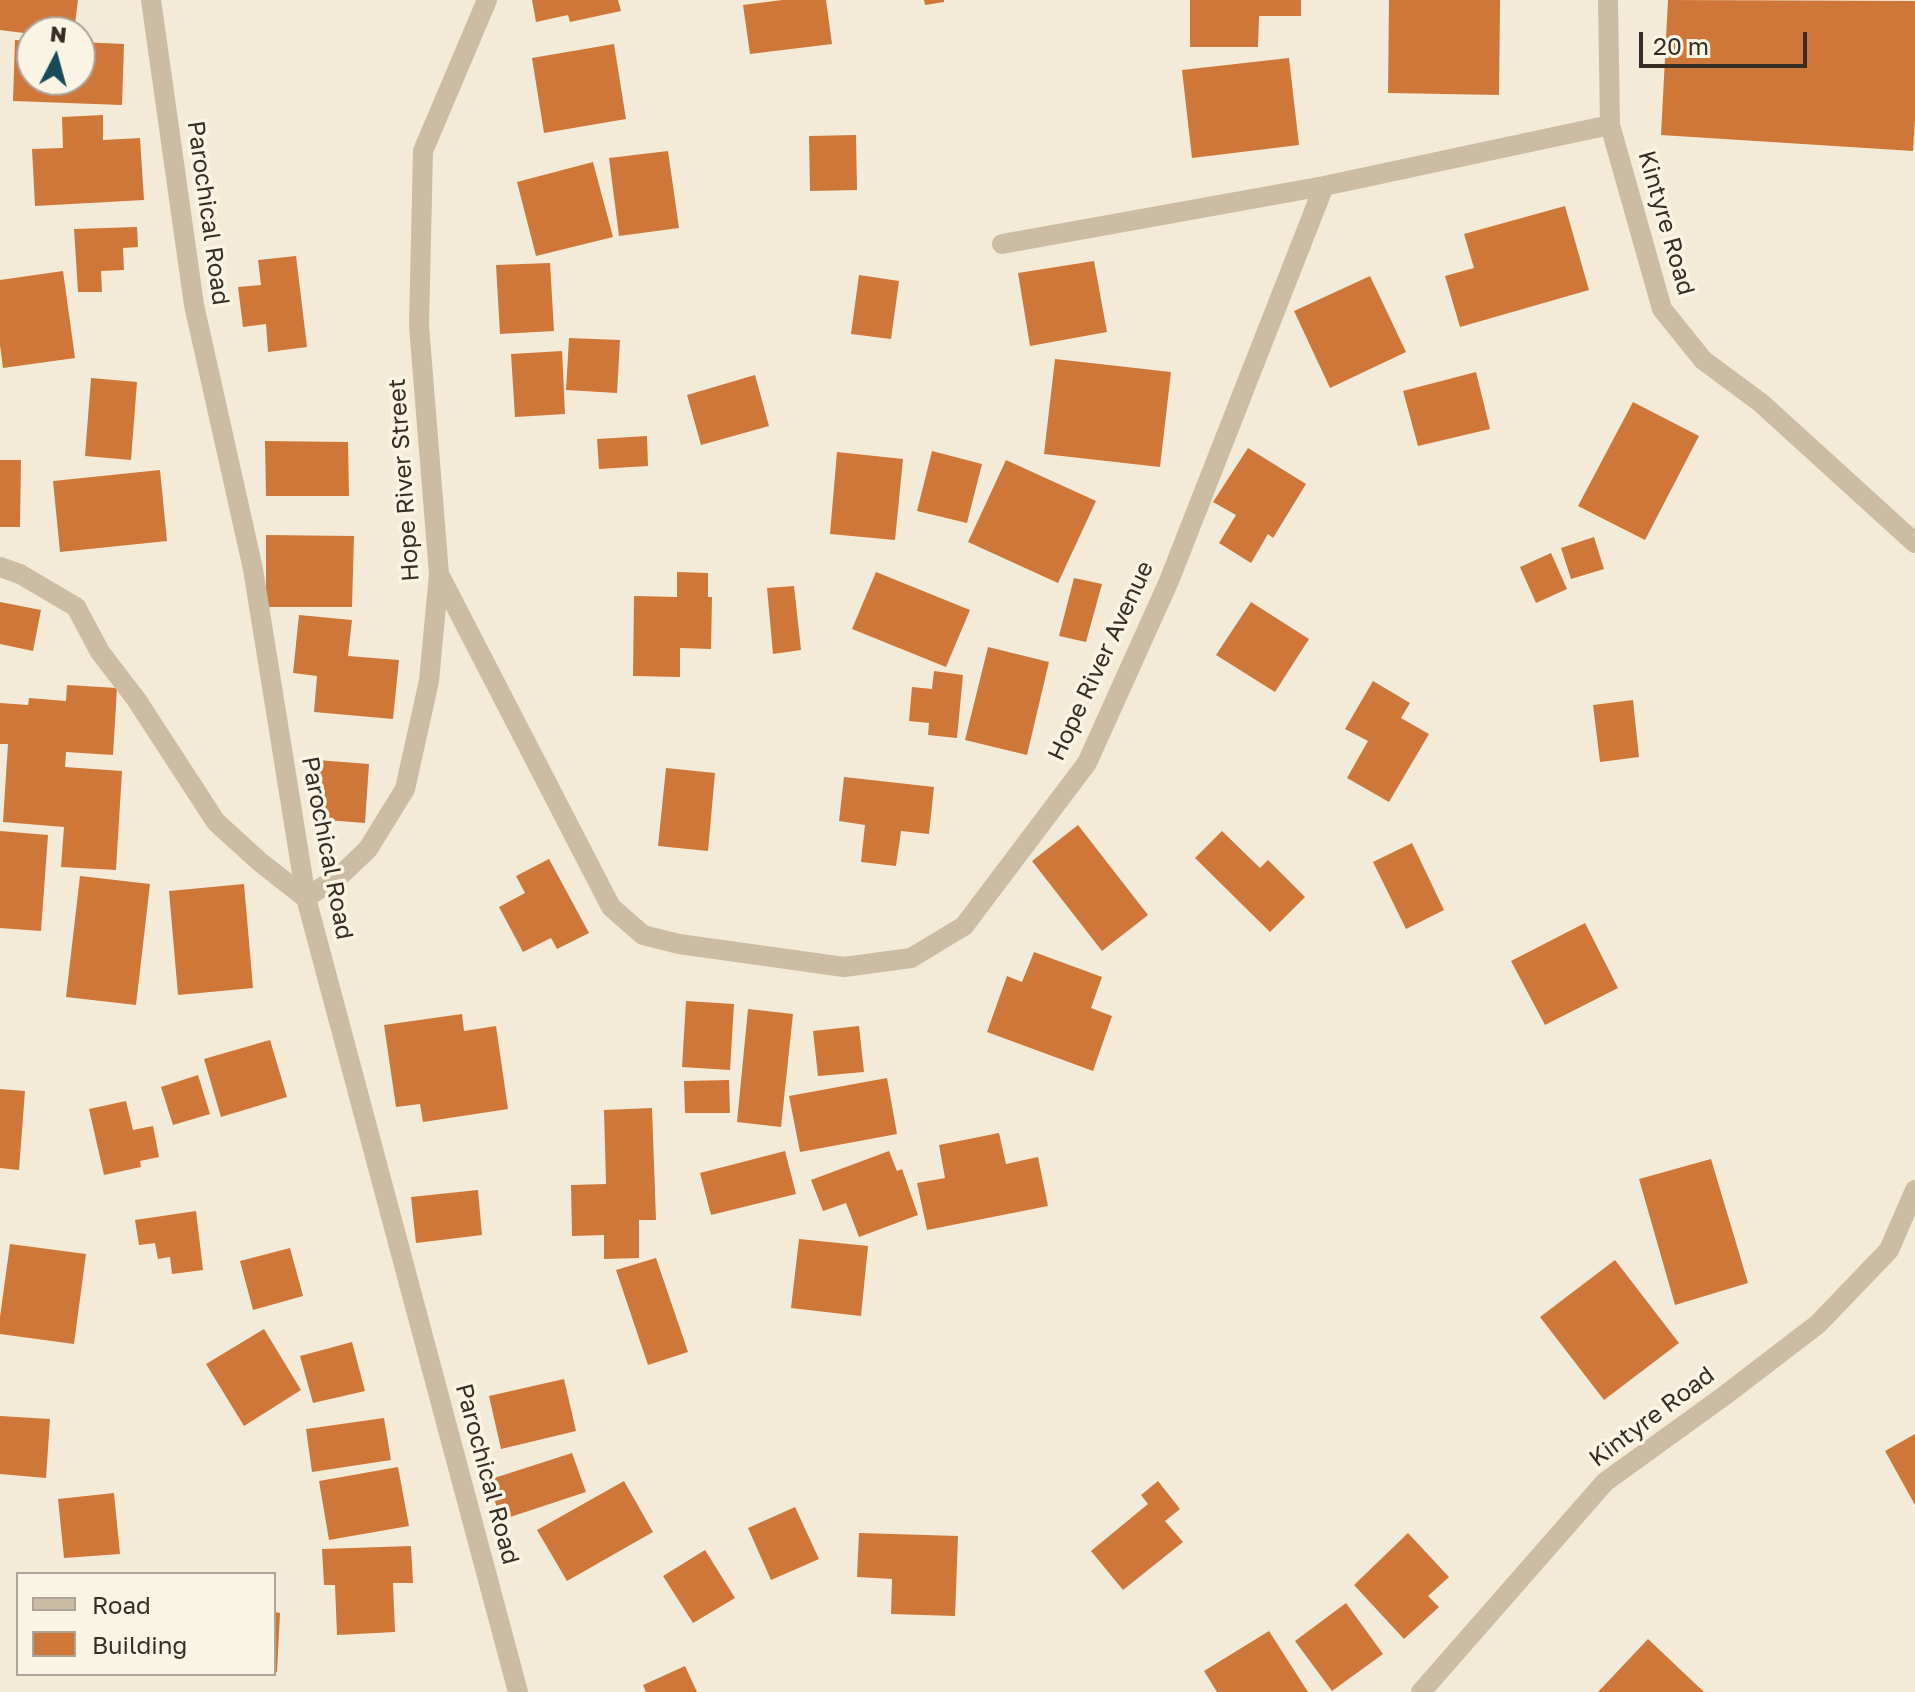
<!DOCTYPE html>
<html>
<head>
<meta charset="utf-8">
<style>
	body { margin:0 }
	#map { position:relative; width:1915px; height:1692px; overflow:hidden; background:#f3ebd7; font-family:"Golos Text",sans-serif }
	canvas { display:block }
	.legend { position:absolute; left:16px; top:1572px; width:260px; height:104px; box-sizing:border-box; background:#faf4e4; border:2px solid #aca498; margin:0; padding:10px 14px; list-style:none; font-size:24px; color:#362d25 }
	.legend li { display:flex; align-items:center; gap:16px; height:40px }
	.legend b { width:40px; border:2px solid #aca498 }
	.north { position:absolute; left:16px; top:16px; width:80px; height:80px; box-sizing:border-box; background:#faf4e4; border:2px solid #aca498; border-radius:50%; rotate:6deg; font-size:22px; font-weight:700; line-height:32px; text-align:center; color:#362d25 }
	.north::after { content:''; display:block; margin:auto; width:28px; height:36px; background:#184a5a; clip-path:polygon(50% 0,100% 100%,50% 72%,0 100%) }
	.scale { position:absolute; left:1639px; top:32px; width:168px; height:36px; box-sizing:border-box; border:4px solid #362d25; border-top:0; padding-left:10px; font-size:24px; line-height:28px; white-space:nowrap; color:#362d25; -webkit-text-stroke:6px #faf4e4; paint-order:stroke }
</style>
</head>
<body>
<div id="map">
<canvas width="1915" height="1692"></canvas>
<ul class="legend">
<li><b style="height:10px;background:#cbbca3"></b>Road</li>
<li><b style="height:22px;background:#cf7739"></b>Building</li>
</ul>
<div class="north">N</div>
<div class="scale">20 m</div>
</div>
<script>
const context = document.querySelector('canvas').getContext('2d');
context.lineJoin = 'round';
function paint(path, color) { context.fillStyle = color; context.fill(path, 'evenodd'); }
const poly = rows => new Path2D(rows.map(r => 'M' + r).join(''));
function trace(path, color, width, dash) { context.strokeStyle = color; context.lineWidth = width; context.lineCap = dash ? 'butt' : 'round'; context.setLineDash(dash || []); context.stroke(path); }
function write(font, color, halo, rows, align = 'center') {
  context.font = font + ' "Golos Text",sans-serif'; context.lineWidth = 7; context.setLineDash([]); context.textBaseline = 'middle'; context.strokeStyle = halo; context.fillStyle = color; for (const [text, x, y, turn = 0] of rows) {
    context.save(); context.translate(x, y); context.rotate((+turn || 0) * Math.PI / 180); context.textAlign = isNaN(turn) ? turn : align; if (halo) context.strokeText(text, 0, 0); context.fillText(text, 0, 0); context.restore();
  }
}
const building = poly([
	[0,0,78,0,74,32,32,32,32,34,0,30],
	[532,0,618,0,621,11,570,22,568,15,536,22],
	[782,0,826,0,832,44,750,54,743,5],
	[924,0,944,0,944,2,925,5],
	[1190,0,1301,0,1301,16,1259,16,1258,47,1190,47],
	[1389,0,1500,0,1499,95,1388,93],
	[1668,0,1915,1,1915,119,1913,151,1661,135],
	[15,40,32,41,32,80,80,80,80,42,124,44,122,105,13,101],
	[614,44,626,119,544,133,532,58],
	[1289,58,1299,145,1192,158,1182,70],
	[103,115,103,140,140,138,144,200,35,206,32,149,63,148,62,117],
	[856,135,857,190,810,191,809,136],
	[668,151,679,228,619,236,609,158],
	[593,162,613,237,536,256,517,182],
	[1565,206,1589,290,1460,327,1445,276,1474,268,1464,234],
	[137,227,138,247,123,248,124,270,101,271,102,292,78,292,74,229],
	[296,256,307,347,268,352,266,324,243,327,238,287,261,285,258,260],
	[1094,261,1107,332,1030,346,1018,273],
	[550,263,554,331,500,334,496,265],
	[63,271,75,358,3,368,0,345,0,280],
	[859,275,899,281,891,339,851,334],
	[1370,276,1406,352,1330,388,1294,311],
	[569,338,620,340,617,393,566,390],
	[562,351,565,414,515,417,511,354],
	[1055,359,1171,372,1160,467,1044,454],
	[1476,372,1490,429,1418,446,1403,391],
	[755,375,769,426,701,445,687,395],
	[91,378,137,382,131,460,85,456],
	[1633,402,1699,436,1645,540,1578,506],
	[647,436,648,466,599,469,597,439],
	[265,441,348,442,349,496,266,496],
	[1248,448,1306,484,1273,538,1268,534,1251,563,1219,543,1236,515,1213,502],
	[932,451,982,464,967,523,917,511],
	[837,452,903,459,895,540,830,534],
	[0,460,21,460,20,527,0,527],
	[1006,460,1096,501,1058,583,968,542],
	[160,470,167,541,60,552,53,481],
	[266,535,354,536,352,607,266,607],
	[1594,537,1604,569,1571,579,1561,548],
	[1551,553,1567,589,1536,603,1520,567],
	[677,572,708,573,708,597,712,597,711,649,680,648,680,677,633,676,634,596,677,597],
	[876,572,970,610,946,667,852,629],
	[1074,578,1102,584,1086,642,1059,636],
	[794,586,801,650,773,654,767,588],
	[0,602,41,610,33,651,0,644],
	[1251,602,1309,639,1275,692,1216,655],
	[299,615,352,620,348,656,399,660,393,719,314,712,317,676,293,673],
	[988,647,1049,662,1027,755,965,740],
	[934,671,963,675,957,738,928,735,929,723,909,721,912,687,932,689],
	[1373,681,1410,703,1401,718,1429,734,1389,802,1347,778,1368,741,1345,729],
	[67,685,117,688,113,755,66,752,65,767,122,771,116,870,61,867,64,827,3,822,8,744,0,744,0,703,28,705,29,698,66,701],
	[1633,700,1639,757,1600,762,1593,705],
	[317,760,369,764,365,823,313,819],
	[666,768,715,773,708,851,658,846],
	[844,777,934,787,929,834,901,831,896,866,861,862,865,825,839,821],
	[1078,825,1148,915,1102,951,1032,861],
	[0,831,48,835,41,931,0,928],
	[1222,831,1260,868,1268,860,1305,897,1270,932,1195,858],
	[1412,843,1444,910,1406,929,1373,862],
	[549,859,589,933,557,949,551,938,523,952,499,907,525,893,516,876],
	[80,876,150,884,136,1005,66,997],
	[244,884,253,988,178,995,169,891],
	[1585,923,1618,988,1545,1025,1511,961],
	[1034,952,1102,977,1091,1008,1112,1016,1093,1071,987,1032,1007,976,1022,982],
	[686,1001,734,1004,730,1070,682,1067],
	[748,1009,793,1014,781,1127,737,1122],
	[462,1014,464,1031,496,1026,508,1109,423,1122,420,1104,396,1107,384,1025],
	[859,1026,864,1072,818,1076,813,1031],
	[270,1040,287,1097,221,1117,204,1059],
	[198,1075,210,1114,173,1125,161,1087],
	[887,1078,897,1134,800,1152,789,1096],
	[729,1080,730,1113,685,1113,684,1081],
	[0,1089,25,1091,19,1170,0,1168],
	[126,1101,133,1130,153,1126,159,1157,140,1161,141,1167,104,1175,89,1109],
	[652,1108,656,1220,639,1220,639,1258,604,1259,604,1235,572,1236,571,1185,606,1184,604,1110],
	[999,1133,1006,1164,1038,1157,1048,1206,927,1230,917,1183,945,1178,939,1145],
	[785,1151,796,1194,711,1215,700,1173],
	[889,1151,897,1171,902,1169,918,1215,859,1237,846,1203,823,1211,811,1180],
	[1711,1159,1748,1283,1675,1305,1639,1179],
	[478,1190,482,1235,416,1243,411,1197],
	[196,1211,203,1270,172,1274,170,1257,158,1259,155,1243,139,1245,135,1220],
	[799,1239,868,1246,861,1316,791,1308],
	[10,1244,86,1254,74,1344,0,1334,0,1317],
	[290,1248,303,1296,253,1310,240,1261],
	[656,1258,688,1352,648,1365,616,1270],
	[1615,1260,1679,1343,1604,1400,1540,1317],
	[264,1329,301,1390,244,1426,206,1364],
	[352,1342,365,1391,313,1403,300,1356],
	[564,1379,576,1431,501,1449,489,1396],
	[0,1416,50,1419,46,1478,0,1474],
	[384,1418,391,1460,312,1472,306,1429],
	[1915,1434,1915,1505,1885,1451],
	[572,1453,586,1492,501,1520,488,1480],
	[398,1467,409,1526,329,1540,319,1481],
	[624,1481,653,1532,567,1581,537,1530],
	[1158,1481,1180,1509,1165,1521,1183,1542,1123,1590,1091,1551,1148,1504,1141,1495],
	[114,1493,120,1554,64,1558,58,1499],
	[795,1507,819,1559,771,1580,748,1528],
	[859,1533,958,1536,955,1616,891,1614,892,1579,857,1577],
	[1408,1533,1449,1577,1428,1596,1439,1607,1404,1639,1354,1585],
	[411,1546,413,1583,393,1583,395,1632,337,1635,335,1585,324,1585,322,1549],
	[705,1550,735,1598,693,1623,663,1576],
	[1346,1603,1383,1654,1332,1691,1295,1641],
	[274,1612,280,1613,277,1672,274,1672],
	[1269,1631,1308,1692,1217,1692,1204,1671],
	[1648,1639,1704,1692,1598,1692],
	[685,1666,697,1692,646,1692,643,1685]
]);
const street = poly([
	[151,0,194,305,253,569,306,898,518,1692],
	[1608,0,1610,125,1662,309,1703,360,1761,403,1915,543],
	[1002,244,1324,186,1610,125],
	[0,567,20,574,76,607,100,652,136,699,216,822,260,862,306,898,343,873,368,849,405,789,429,681,439,574,419,326,423,151,487,0],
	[439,574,611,907,643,935,679,944,844,967,911,958,964,926,1087,763,1169,581,1324,186],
	[1421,1692,1605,1482,1724,1396,1818,1324,1889,1250,1915,1190]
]);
const streetNames = [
	["Parochical Road",208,213,82],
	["Kintyre Road",1666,223,74],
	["Hope River Street",404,480,-94],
	["Hope River Avenue",1101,661,-65],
	["Parochical Road",327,848,79],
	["Kintyre Road",1652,1417,-37],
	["Parochical Road",487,1474,75]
];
paint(building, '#cf7739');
trace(street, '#cbbca3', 20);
write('24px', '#362d25', '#faf4e4', streetNames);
</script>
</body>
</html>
